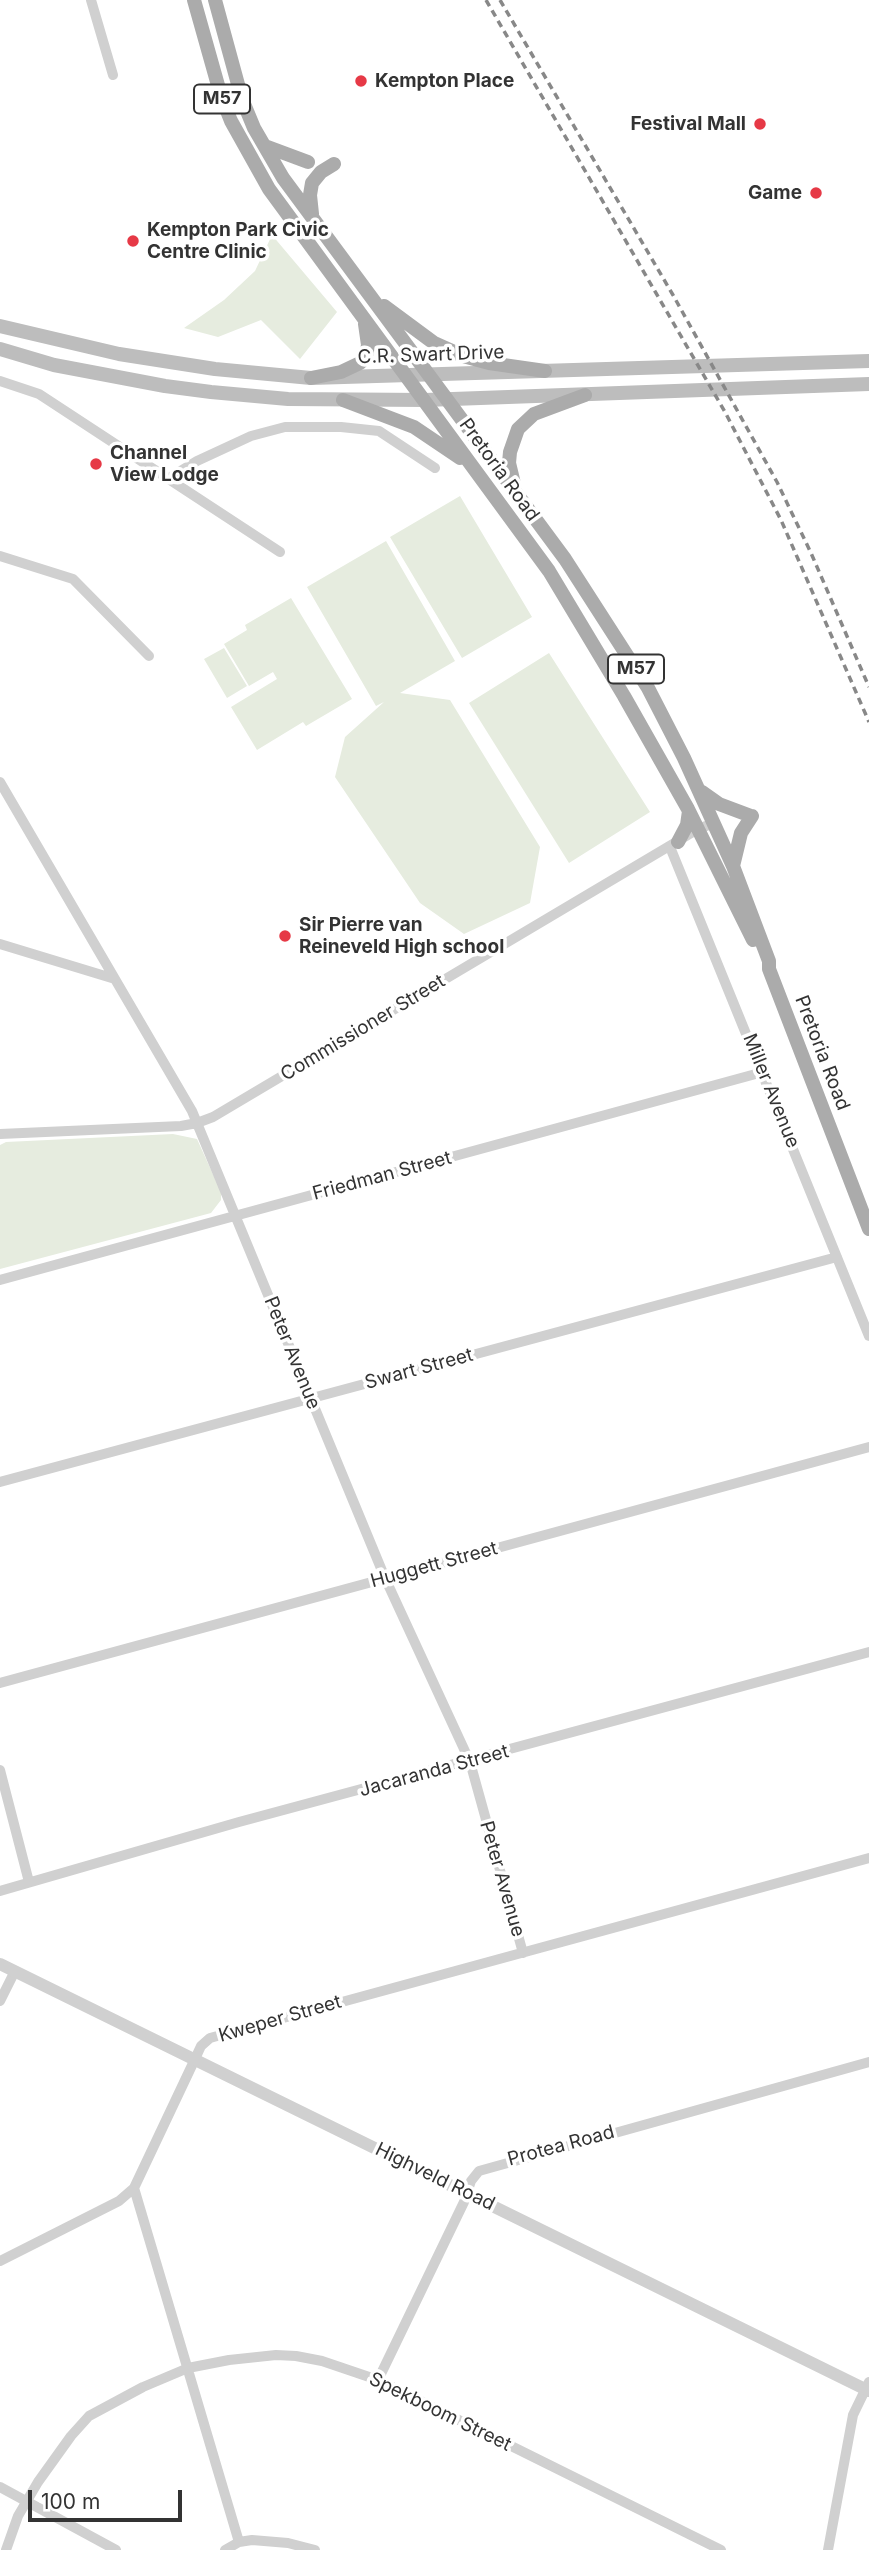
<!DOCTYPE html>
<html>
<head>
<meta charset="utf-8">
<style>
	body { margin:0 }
	#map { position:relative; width:869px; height:2550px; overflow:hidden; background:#fff; font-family:Inter,sans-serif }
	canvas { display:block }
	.scale { position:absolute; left:28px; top:2490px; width:154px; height:32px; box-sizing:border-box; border:4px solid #333; border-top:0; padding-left:9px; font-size:21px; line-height:24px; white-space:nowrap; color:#333; -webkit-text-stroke:5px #fff; paint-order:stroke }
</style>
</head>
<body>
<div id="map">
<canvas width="869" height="2550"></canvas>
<div class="scale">100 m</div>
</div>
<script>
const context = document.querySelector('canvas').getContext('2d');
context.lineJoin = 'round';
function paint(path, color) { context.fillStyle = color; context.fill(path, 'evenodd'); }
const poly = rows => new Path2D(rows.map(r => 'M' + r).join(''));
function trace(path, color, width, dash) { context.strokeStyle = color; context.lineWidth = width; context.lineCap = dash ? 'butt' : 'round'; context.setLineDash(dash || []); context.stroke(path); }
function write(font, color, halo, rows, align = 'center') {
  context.font = font + ' Inter,sans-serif'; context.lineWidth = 7; context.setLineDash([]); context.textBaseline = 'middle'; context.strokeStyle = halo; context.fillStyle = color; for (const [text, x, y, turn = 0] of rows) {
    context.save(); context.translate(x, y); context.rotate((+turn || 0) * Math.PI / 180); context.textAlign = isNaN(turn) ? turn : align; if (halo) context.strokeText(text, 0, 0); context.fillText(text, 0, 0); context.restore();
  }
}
const green = poly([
	[272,235,337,312,300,359,261,320,218,337,184,328,224,300,255,271],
	[460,496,532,617,462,658,390,537],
	[386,541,455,661,400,693,450,700,540,847,530,903,464,934,420,903,335,777,345,737,384,702,376,706,307,587],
	[291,598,352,699,306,726,303,722,257,750,231,707,277,679,273,672,249,686,224,644,247,630,245,625],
	[224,648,247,686,227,698,204,659],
	[549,653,650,812,569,863,469,703],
	[173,1134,197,1139,221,1192,221,1200,211,1213,0,1269,0,1145,6,1142]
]);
const minor = poly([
	[91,0,113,75],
	[0,381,39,394,280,552],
	[169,478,197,461,251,436,285,427,341,427,379,431,435,468],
	[0,556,73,579,149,656],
	[0,782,192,1111,385,1578,470,1762,523,1953],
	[670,847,869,1336],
	[0,944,115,979],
	[0,1134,181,1126,197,1123,213,1117,698,829,714,823],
	[0,1280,763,1072],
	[0,1482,837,1257],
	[0,1683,869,1447],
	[0,1770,29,1882],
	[0,1891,239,1822,869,1652],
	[0,2001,15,1971],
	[134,2188,239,2542],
	[0,2261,119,2201,134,2188,195,2059,201,2046,210,2038,869,1858],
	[378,2380,464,2202,471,2181,479,2171,869,2062],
	[0,2487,116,2550],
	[6,2550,18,2516,38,2482,71,2436,89,2416,143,2387,188,2368,229,2360,276,2355,296,2356,322,2361,378,2380,721,2550],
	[225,2550,239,2542,252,2540,288,2543,315,2550],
	[828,2550,853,2415,869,2382]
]);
const tertiary = poly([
	[0,1964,869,2391]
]);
const secondary = poly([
	[0,326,119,354,215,369,311,378,869,361],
	[0,349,54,365,165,386,211,392,288,399,425,400,869,384]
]);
const primary = poly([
	[194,0,221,96,231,121,269,189,549,571,624,696,688,809,753,940],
	[215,0,242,99,254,128,283,178,565,559,648,688,684,758,733,866,769,961,769,969,869,1229],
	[265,146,308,162],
	[312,214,310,195,312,183,321,172,334,164],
	[384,306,434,343,463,356,489,363,545,371],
	[311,378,341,372,360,363,366,356,368,345,365,324],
	[343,400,414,427,460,458],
	[515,488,509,463,510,452,518,429,534,414,585,395],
	[702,792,719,804,751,816],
	[678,842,687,825,689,811],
	[733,866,741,833,752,816]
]);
const rail = poly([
	[486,0,725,412,781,520,869,722],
	[500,0,673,295,777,482,811,553,869,687]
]);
const markers = [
	[361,81,7,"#e63946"],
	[760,124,7,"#e63946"],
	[816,193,7,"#e63946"],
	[133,241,7,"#e63946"],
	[96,464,7,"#e63946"],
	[285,936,7,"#e63946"]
];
const shields = [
	[222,99,56],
	[636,669,56]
];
const shieldNames = [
	["M57",222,99],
	["M57",636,669]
];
const poiNames = [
	["Kempton Place",375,81],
	["Festival Mall",746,124,"right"],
	["Game",802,193,"right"],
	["Kempton Park Civic",147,230],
	["Centre Clinic",147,252],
	["Channel",110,453],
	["View Lodge",110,475],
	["Sir Pierre van",299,925],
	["Reineveld High school",299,947]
];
const streetNames = [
	["C.R. Swart Drive",431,355,-2],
	["Pretoria Road",499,470,54],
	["Commissioner Street",363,1028,-31],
	["Pretoria Road",822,1053,69],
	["Miller Avenue",771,1091,68],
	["Friedman Street",382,1176,-15],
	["Peter Avenue",292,1353,68],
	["Swart Street",419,1369,-15],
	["Huggett Street",434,1565,-15],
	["Jacaranda Street",434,1771,-15],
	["Peter Avenue",502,1879,74],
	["Kweper Street",280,2019,-16],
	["Protea Road",561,2146,-15],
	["Highveld Road",435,2177,26],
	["Spekboom Street",440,2412,26]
];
paint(green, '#e6ecdf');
trace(minor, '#d0d0d0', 10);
trace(tertiary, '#d0d0d0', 12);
trace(secondary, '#bdbdbd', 14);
trace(primary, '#ababab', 14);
trace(rail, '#888', 3.5, [7, 5]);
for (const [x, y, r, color] of markers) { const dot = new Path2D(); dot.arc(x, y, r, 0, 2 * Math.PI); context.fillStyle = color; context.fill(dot); trace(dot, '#fff', 2.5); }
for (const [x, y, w] of shields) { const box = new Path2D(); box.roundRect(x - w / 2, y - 14.5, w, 29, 5); context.fillStyle = '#fff'; context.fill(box); trace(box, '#333', 2); }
write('bold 18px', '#333', null, shieldNames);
write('bold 19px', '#333', '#fff', poiNames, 'left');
write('19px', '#333', '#fff', streetNames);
</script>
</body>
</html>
